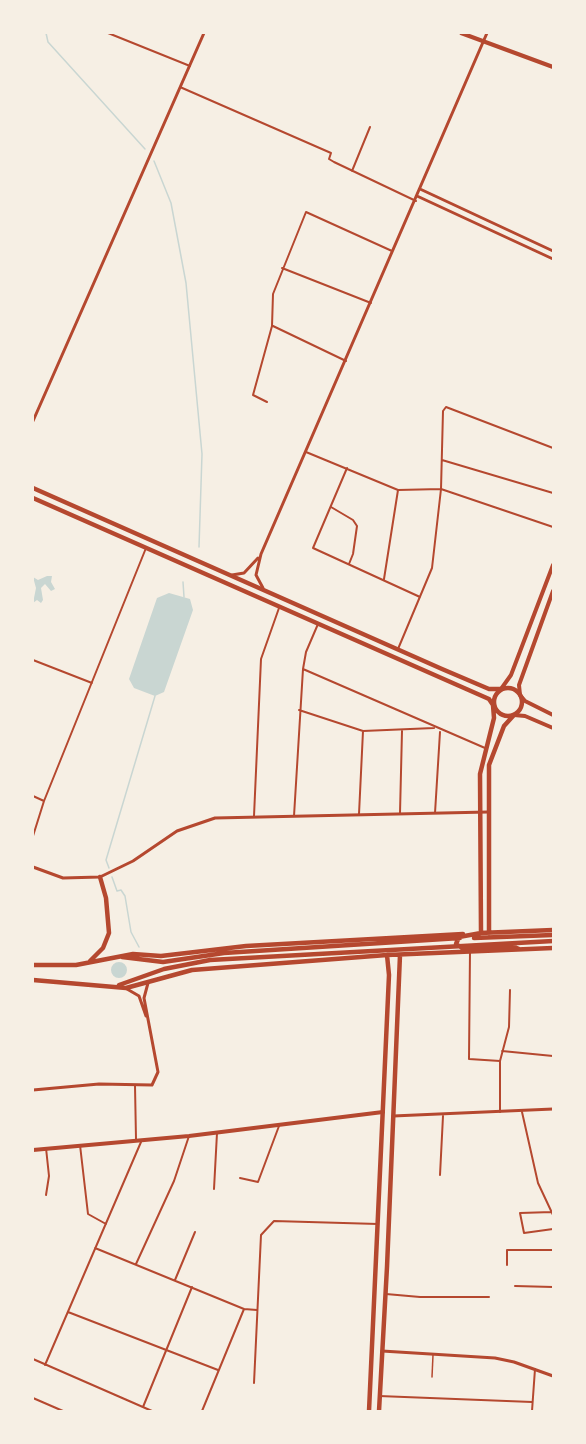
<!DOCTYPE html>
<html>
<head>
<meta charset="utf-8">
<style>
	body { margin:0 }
	#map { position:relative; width:586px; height:1444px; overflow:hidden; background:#f6efe4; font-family:"Noto Sans",sans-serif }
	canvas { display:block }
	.frame { position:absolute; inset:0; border:34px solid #f6efe4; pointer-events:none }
</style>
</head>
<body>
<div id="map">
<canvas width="586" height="1444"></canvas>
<div class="frame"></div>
</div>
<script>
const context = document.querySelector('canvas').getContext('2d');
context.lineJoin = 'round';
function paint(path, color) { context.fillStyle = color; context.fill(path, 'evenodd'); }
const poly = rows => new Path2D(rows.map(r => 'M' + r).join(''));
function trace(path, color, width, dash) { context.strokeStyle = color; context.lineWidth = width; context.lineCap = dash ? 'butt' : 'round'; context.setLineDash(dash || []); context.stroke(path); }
const water = poly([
	[47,576,52,576,51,582,55,589,51,591,45,584,41,588,43,600,41,603,37,600,33,603,36,588,33,577,38,580],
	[169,593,190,599,193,610,164,692,155,696,134,688,129,679,157,598],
	'111 970a8 8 0 1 1 16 0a8 8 0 1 1-16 0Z'
]);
const stream = poly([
	[46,33,48,42,145,149],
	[154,161,171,203,186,283,202,454,199,547],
	[183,582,184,597],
	[109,868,106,860,155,696],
	[112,877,117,891,121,890,125,896,131,932,139,947]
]);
const service = poly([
	[432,1377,433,1355]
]);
const minor = poly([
	[108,33,190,66],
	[180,87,331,153,329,159,334,162,416,201],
	[352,171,370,127],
	[282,268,371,303],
	[273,326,346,361],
	[267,402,253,395,272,326,273,294,306,212,392,251],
	[306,452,398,490,441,489,553,527],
	[442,460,553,493],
	[347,468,313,548,420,597],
	[331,507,353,520,357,526,353,554,349,564],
	[384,579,398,490],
	[398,649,432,568,441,489,443,411,446,407,553,448],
	[33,660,92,683],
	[303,669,485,748],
	[299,710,363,731,434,728],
	[33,796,44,801],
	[400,813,402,731],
	[435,813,440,732],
	[359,814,363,731],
	[254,816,261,659,279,608],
	[294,816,303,669,306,652,318,624],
	[33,836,44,801,146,548],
	[553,949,553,958],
	[470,951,469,1059,500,1061],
	[502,1051,553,1056],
	[135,1086,136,1139],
	[500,1112,500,1061,509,1027,510,990],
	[522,1112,538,1183,553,1215],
	[80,1145,88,1214,106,1224],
	[46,1148,49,1176,46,1195],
	[440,1175,443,1116],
	[240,1178,258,1182,279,1126],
	[214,1189,217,1133],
	[552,1212,520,1213,524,1233,553,1229],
	[95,1248,244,1309,257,1310],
	[136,1264,174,1181,189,1136],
	[507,1265,507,1250,553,1250],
	[175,1280,195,1232],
	[515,1286,553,1287],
	[386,1294,420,1297,489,1297],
	[68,1312,218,1370],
	[33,1359,152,1411],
	[45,1365,141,1142],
	[254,1383,261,1235,274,1221,378,1224],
	[379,1396,532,1402],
	[33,1398,63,1411],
	[143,1407,192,1287],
	[202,1411,244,1309],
	[532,1411,535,1369]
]);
const tertiary = poly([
	[420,189,553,251],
	[417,196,553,259],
	[33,421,204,33],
	[232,575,244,573,258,558],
	[263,588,256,575,261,554,487,33],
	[33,867,63,878,100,877,133,861,177,831,215,818,488,812],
	[127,989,139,996,146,1016],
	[33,1090,99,1084,152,1085,158,1072,144,998,148,983],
	[393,1116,553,1109],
	[382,1351,495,1358,514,1362,553,1376]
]);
const secondary = poly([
	[461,33,553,67],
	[553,591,519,685,520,695,525,701,553,715],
	[501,689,511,675,553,565],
	[514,715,525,716,553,728],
	[33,1150,189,1136,383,1112]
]);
const primary = poly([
	[33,488,442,669,489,689,501,689],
	[33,498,489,699,493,705,494,718,480,774,481,933,459,937,456,944,462,948,512,946,519,949],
	'494 702a14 14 0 1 1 28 0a14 14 0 1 1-28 0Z',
	[480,933,553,930],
	[489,933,489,765,504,726,514,715],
	[474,938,553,935],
	[122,957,163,962,224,953,460,938],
	[90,961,103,948,109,933,106,898,100,877],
	[33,965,76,965,133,954,161,956,246,946,463,934],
	[33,980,126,988,192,970,387,955,553,948],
	[119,985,164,969,210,960,553,941],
	[369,1411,389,975,387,955],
	[379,1411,387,1267,400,955]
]);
paint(water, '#c9d6d2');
trace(stream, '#c9d6d2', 1.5);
trace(service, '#b5482f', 1.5);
trace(minor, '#b5482f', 2);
trace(tertiary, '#b5482f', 3);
trace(secondary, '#b5482f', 4);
trace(primary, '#b5482f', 4.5);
</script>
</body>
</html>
